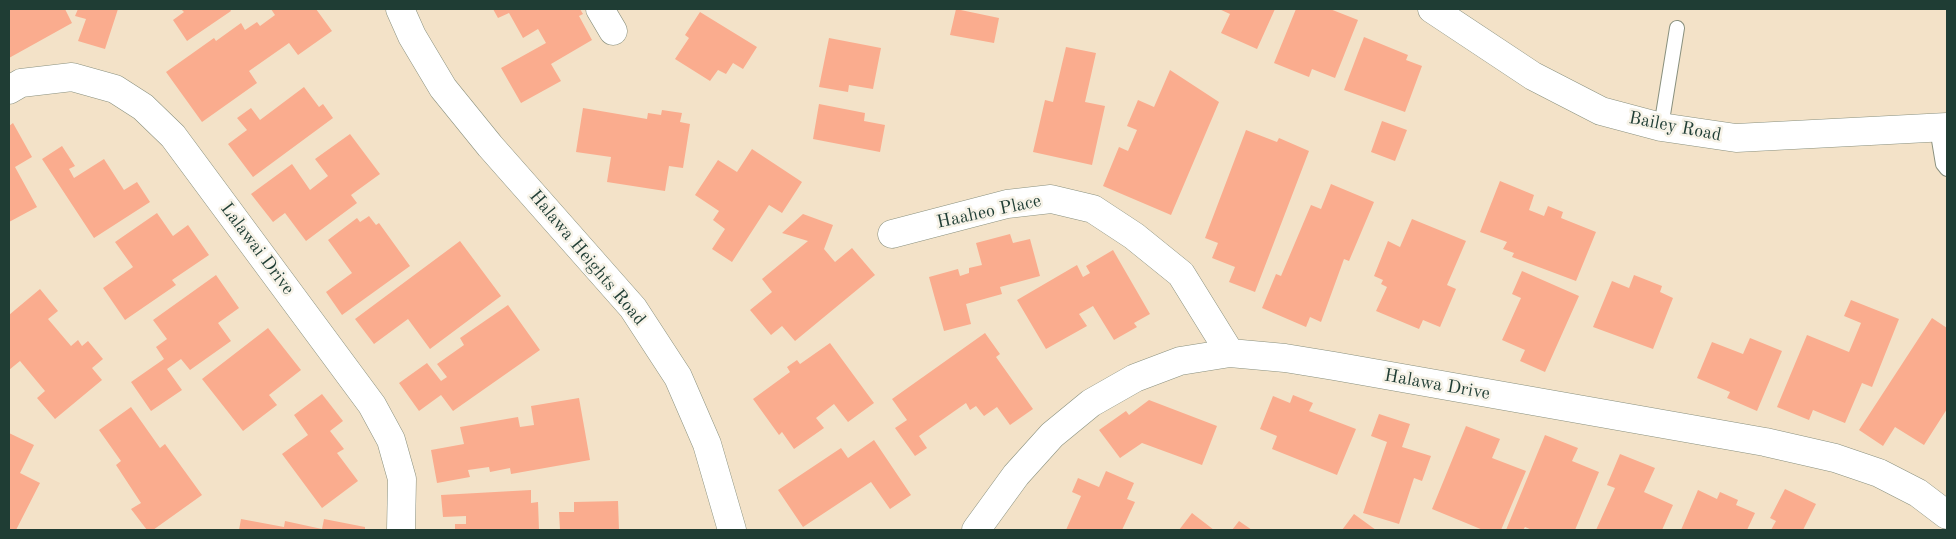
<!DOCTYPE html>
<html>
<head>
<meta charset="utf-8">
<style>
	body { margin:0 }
	#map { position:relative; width:1956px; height:539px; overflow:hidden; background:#f3e2c8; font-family:"Old Standard TT",serif }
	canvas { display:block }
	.frame { position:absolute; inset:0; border:10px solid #1f3d34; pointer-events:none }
</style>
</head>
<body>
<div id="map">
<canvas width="1956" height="539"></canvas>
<div class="frame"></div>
</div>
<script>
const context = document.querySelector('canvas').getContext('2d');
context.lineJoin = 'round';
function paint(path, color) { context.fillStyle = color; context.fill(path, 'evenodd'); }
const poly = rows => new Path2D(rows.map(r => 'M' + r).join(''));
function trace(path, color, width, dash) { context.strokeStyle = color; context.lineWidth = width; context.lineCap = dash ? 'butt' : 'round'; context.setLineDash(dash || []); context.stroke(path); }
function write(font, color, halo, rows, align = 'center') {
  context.font = font + ' "Old Standard TT",serif'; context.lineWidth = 5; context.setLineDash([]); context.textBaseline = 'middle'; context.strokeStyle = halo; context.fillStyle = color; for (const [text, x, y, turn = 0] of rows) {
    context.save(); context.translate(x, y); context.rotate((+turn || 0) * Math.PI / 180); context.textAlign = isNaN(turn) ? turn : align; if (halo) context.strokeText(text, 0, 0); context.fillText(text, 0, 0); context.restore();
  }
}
const building = poly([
	[9,9,65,9,72,23,9,58],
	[78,9,118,9,105,49,78,41,86,19,75,16],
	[181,9,230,9,231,11,187,41,173,20,184,12],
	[271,9,316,9,332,31,298,55,289,43,249,71,257,83,202,122,166,72,214,38,216,41,241,23,245,30,257,22,260,26,275,15],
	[493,9,580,9,583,14,579,16,592,40,551,64,561,81,521,103,501,68,546,43,538,29,523,38,509,13,498,18],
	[956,9,999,18,994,43,950,35],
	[1219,9,1275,9,1257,49,1221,33,1230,14],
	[1296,9,1330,9,1358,20,1335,78,1312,69,1309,77,1274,63],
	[700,12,757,47,743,69,733,63,726,74,718,70,710,81,675,59,689,38,685,35],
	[1364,37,1408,55,1406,60,1422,66,1405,112,1344,90],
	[829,38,881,48,873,89,849,85,848,92,819,87],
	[1066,47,1096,53,1085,102,1105,106,1092,165,1033,152,1045,100,1053,102],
	[1170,70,1219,102,1171,215,1103,186,1119,147,1128,151,1137,130,1127,126,1138,100,1154,107],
	[304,87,319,107,323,104,333,118,253,177,228,144,247,130,237,118,251,108,260,120],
	[819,104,865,113,864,121,885,125,880,152,813,139],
	[583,108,647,119,648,113,661,115,662,110,682,113,680,122,690,124,683,168,669,166,665,191,607,182,611,157,576,152],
	[1382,121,1407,130,1395,161,1371,152],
	[13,123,32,157,15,167,37,207,9,222,9,126],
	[1246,130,1277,142,1279,138,1309,151,1255,292,1229,282,1235,267,1212,258,1218,243,1205,238],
	[350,134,380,174,351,195,357,203,306,241,285,213,273,222,251,194,292,164,310,190,328,176,315,159],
	[62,146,75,166,69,169,74,178,104,159,124,190,137,182,150,202,94,238,42,159],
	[752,149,802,182,782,213,769,205,732,262,712,249,725,229,713,220,719,211,695,195,718,160,737,172],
	[1500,181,1534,195,1529,210,1544,216,1548,206,1563,212,1561,218,1596,232,1576,281,1512,257,1514,253,1503,249,1507,242,1480,232],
	[1331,184,1374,202,1349,261,1344,259,1321,322,1310,317,1306,327,1262,308,1276,274,1281,276,1311,205,1321,209],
	[157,213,173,236,188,225,209,255,172,280,176,285,125,320,103,288,133,267,115,242],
	[803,214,833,225,824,249,835,262,852,248,875,275,795,341,782,326,771,335,750,310,772,292,762,279,808,241,782,233],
	[369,216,376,225,379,223,410,266,342,315,326,292,352,273,328,240,357,218,360,222],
	[1412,219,1466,241,1447,285,1456,289,1440,327,1423,320,1419,329,1376,311,1387,287,1381,284,1383,280,1374,276,1388,241,1400,247],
	[1010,234,1013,243,1030,239,1040,276,1000,287,1002,294,966,304,971,324,944,331,929,277,958,269,960,276,969,273,969,268,982,265,976,243],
	[460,241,501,296,430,349,408,319,374,344,355,319],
	[1113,250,1150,314,1134,323,1137,327,1114,340,1093,306,1079,314,1087,326,1046,349,1017,300,1077,265,1083,277,1090,273,1086,266],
	[1522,271,1579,296,1545,372,1520,361,1525,350,1502,340,1521,298,1512,294],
	[216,275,239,308,218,323,231,341,190,370,181,359,167,369,182,390,151,411,131,382,164,359,156,347,167,339,153,320],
	[1634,275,1662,286,1660,292,1673,298,1653,349,1593,327,1612,281,1629,288],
	[40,289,58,311,48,319,71,346,78,340,82,346,88,341,103,359,92,368,102,380,55,419,37,398,45,391,20,361,9,370,9,315],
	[1851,300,1899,319,1872,387,1862,383,1845,423,1813,410,1809,420,1777,407,1807,335,1849,352,1861,323,1844,316],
	[508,305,540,350,453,411,441,395,419,411,399,383,427,363,441,381,447,377,437,364,464,345,460,338],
	[1932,318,1947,328,1947,409,1924,445,1895,427,1883,446,1859,430],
	[268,328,301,370,269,395,277,405,243,431,202,379],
	[985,333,1000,354,996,357,1033,409,1010,425,997,407,984,416,976,406,970,410,966,403,919,436,927,448,915,456,895,428,907,420,892,399],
	[1750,338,1782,351,1757,411,1727,398,1730,392,1697,378,1712,342,1743,354],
	[830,343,874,403,848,422,834,404,816,418,824,428,794,449,782,432,779,435,753,399,790,372,787,367,797,360,800,364],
	[322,394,343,421,330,431,344,449,337,453,358,481,322,508,282,454,308,435,294,415],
	[1293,395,1313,403,1309,411,1356,429,1337,475,1272,449,1277,436,1260,429,1273,396,1290,403],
	[579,398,590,460,511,474,510,468,490,472,489,467,468,470,470,477,437,483,431,450,464,444,460,427,518,417,520,427,534,425,531,406],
	[1149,400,1217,426,1202,465,1142,443,1120,458,1099,430,1126,411,1129,415],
	[131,407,160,448,165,444,202,495,153,530,147,530,131,509,141,503,116,465,121,461,99,430],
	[1379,414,1410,424,1402,447,1431,456,1422,481,1414,478,1399,524,1363,513,1387,442,1371,436],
	[1466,426,1500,439,1492,458,1526,471,1501,530,1483,530,1432,509],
	[9,433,34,445,20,473,40,483,16,530,9,530],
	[1545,435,1578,448,1572,461,1599,472,1575,530,1532,530,1525,527,1523,530,1506,530],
	[874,440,911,495,890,509,871,482,803,527,778,490,841,448,848,458],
	[1620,454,1655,468,1644,492,1673,505,1662,530,1596,530,1615,488,1607,485],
	[1106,471,1134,483,1127,499,1135,502,1122,530,1066,530,1081,496,1072,492,1078,478,1099,487],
	[1785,489,1816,504,1803,530,1771,530,1776,521,1770,518],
	[531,490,531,503,538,502,539,530,455,530,455,524,466,524,466,516,443,517,441,495],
	[1698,490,1717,499,1720,492,1738,500,1736,505,1755,513,1747,530,1681,530],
	[618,501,619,530,560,530,559,512,574,512,574,502],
	[1192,513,1214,530,1179,530],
	[1354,514,1376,530,1342,530],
	[241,519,284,527,285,521,322,529,324,519,365,527,365,530,239,530],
	[1239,521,1252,530,1232,530]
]);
const service = poly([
	[1661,127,1677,28],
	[1937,128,1943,164,1947,169]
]);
const minor = poly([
	[600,9,613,31],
	[1432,9,1533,76,1601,111,1661,127,1736,138,1947,127],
	[9,90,21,83,72,77,115,89,143,107,173,136,372,405,391,440,402,479,401,530],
	[892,234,1007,204,1051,199,1093,209,1134,236,1181,274,1230,353],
	[976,530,1016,475,1052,435,1091,403,1135,378,1180,361,1230,353,1285,358,1334,366,1765,442,1835,458,1879,473,1918,493,1947,515]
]);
const tertiary = poly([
	[400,9,412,36,443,88,490,146,633,308,678,377,707,444,732,530]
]);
const streetNames = [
	["Bailey Road",1675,127,11],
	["Haaheo Place",989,212,-12],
	["Lalawai Drive",257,249,53],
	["Halawa Heights Road",587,258,50],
	["Halawa Drive",1437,385,10]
];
paint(building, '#faac8e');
trace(service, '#89907e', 16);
trace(minor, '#89907e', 29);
trace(tertiary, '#89907e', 29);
trace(service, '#fff', 14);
trace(minor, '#fff', 28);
trace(tertiary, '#fff', 28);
write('18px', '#1f3d34', '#f7f3e8', streetNames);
</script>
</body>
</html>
